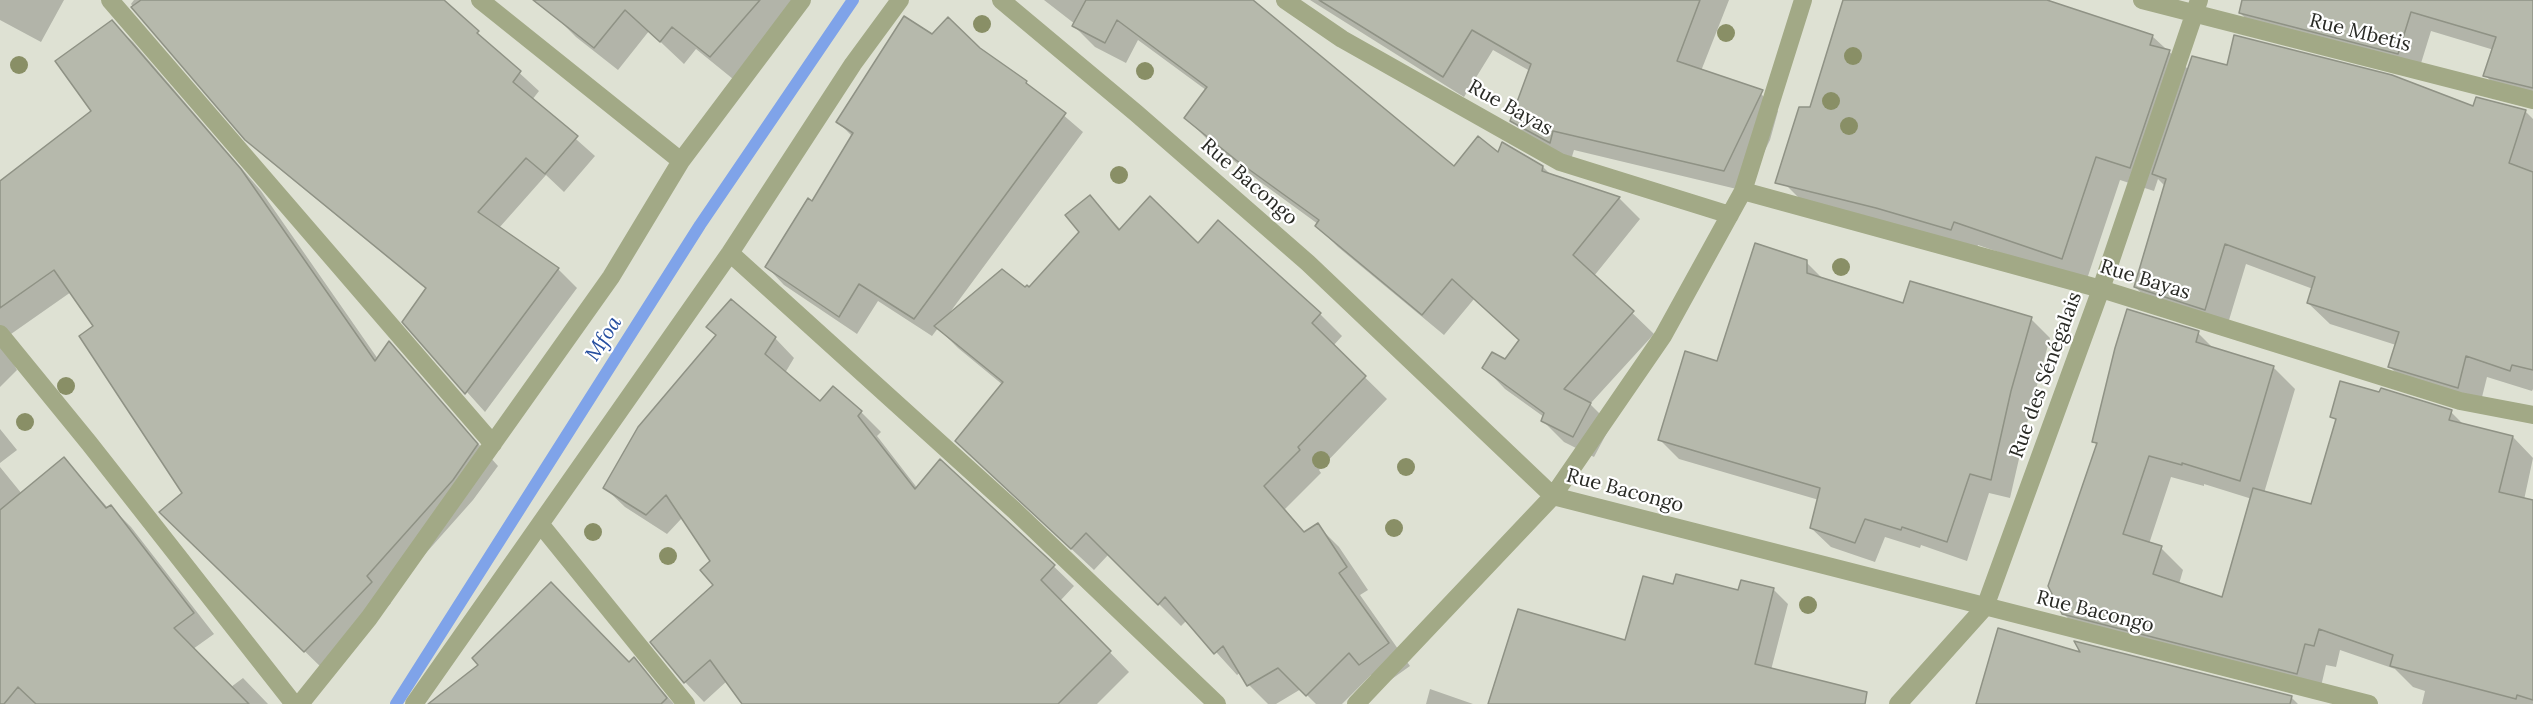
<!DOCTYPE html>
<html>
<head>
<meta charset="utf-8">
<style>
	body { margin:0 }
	canvas { display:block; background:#dee1d3 }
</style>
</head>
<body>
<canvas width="2533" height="704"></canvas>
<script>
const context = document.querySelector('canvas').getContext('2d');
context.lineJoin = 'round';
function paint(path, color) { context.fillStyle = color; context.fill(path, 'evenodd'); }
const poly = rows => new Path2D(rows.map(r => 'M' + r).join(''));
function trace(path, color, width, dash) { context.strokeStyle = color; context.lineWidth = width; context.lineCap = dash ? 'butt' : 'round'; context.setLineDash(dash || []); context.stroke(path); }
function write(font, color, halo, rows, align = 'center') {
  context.font = font + ' Lora,serif'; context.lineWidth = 4.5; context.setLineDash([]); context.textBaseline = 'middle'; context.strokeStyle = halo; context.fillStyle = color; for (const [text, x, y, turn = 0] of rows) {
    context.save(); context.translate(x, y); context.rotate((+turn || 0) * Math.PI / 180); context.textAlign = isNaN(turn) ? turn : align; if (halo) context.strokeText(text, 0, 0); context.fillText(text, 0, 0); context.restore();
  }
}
const shadow = poly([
	[0,0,64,0,41,42,0,20],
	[134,0,440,0,539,91,532,100,595,156,564,192,546,175,499,228,558,269,577,288,485,412,404,322,427,290,266,158,246,139,131,4],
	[559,0,804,0,733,79,696,49,684,64,649,31,618,70,576,37,553,14],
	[1044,0,1251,0,1454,168,1498,155,1543,167,1551,175,1619,198,1640,219,1594,276,1654,334,1590,404,1611,425,1594,457,1564,442,1542,420,1544,417,1505,389,1484,367,1506,361,1520,341,1474,299,1444,335,1338,247,1317,226,1318,224,1259,181,1207,139,1186,118,1206,90,1138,40,1126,63,1095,47,1074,26,1075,24],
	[1310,0,1729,0,1701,71,1757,90,1778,111,1770,140,1745,191,1574,150,1570,163,1532,141,1511,120,1530,71,1493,50,1464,97],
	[1845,0,2043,0,2152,36,2189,70,2228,67,2474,108,2525,111,2533,119,2533,389,2532,391,2487,377,2479,409,2411,388,2389,366,2396,345,2330,324,2308,303,2313,289,2246,264,2226,330,2157,308,2135,287,2165,186,2158,179,2154,191,2120,180,2086,282,1978,245,1975,254,1811,210,1787,186],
	[2243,0,2533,0,2533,103,2505,96,2485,75,2494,50,2431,31,2418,73,2261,33,2240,13],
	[112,22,133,42,261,191,378,359,389,343,498,466,473,500,386,598,391,603,325,671,182,532,184,494,96,327,71,292,1,341,17,370,0,387,0,183,93,112],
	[932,36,979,49,1026,83,1083,132,948,315,1029,289,1081,232,1090,197,1121,230,1198,245,1320,314,1342,336,1333,346,1387,399,1319,470,1321,473,1285,509,1305,533,1317,525,1339,547,1368,590,1360,595,1410,666,1382,686,1371,675,1342,704,1316,704,1301,689,1276,704,1268,704,1249,685,1241,672,1237,675,1187,620,1181,626,1109,554,1094,570,979,463,1003,385,958,348,938,328,932,336,878,301,857,334,784,285,767,267,812,203,853,137,838,122],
	[1806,262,1824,280,1904,305,2031,319,2050,338,2030,411,2010,498,1989,493,1967,561,1921,545,1920,548,1885,537,1875,562,1831,547,1811,528,1819,500,1679,459,1660,440,1718,363],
	[2198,333,2214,349,2273,367,2295,389,2264,493,2312,506,2337,422,2332,416,2451,412,2465,426,2513,437,2533,458,2524,500,2533,502,2533,704,2422,704,2425,691,2413,687,2395,669,2340,650,2336,667,2326,665,2319,695,2085,636,2063,613,2097,445,2093,441],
	[2171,477,2204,486,2204,484,2252,499,2223,599,2179,584,2183,570,2161,548,2149,544],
	[775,338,794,358,785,373,820,403,861,412,881,432,877,436,918,489,1005,519,1074,586,1060,601,1129,672,1097,704,744,704,727,681,704,702,685,682,715,585,712,562,682,518,667,534,625,507,605,488],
	[0,429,17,450,0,463],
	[64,459,108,508,111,507,131,527,214,634,193,649,231,687,243,678,268,704,0,704,0,467,22,494],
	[1674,586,1739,591,1773,589,1788,604,1771,670,1848,704,1490,704,1626,642],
	[2083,655,2291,697,2298,704,1978,704],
	[634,659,674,704,457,704,629,663],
	[1430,689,1473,704,1426,704]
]);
const stream = poly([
	[396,704,700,225,853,0]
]);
const building = poly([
	[141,0,444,0,479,31,477,33,521,71,513,82,578,136,545,174,526,158,478,212,559,268,465,394,402,322,426,288,245,140,131,7,141,0],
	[533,0,760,0,710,57,672,27,660,42,625,10,594,48,533,0],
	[1086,0,1253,0,1454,166,1478,136,1498,152,1502,142,1543,166,1542,171,1620,197,1573,255,1634,311,1564,389,1591,403,1573,437,1541,421,1544,413,1482,368,1492,352,1505,359,1519,340,1452,279,1422,315,1315,226,1319,220,1236,160,1184,118,1207,87,1117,20,1105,43,1072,26,1086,0],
	[1319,0,1700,0,1677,61,1763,90,1724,171,1553,131,1550,143,1510,121,1531,64,1472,30,1443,77,1319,0],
	[1843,0,2047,0,2153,35,2150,45,2170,50,2130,168,2096,157,2062,259,1954,222,1951,230,1876,208,1775,183,1799,107,1810,107,1843,0],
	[2242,0,2533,0,2533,88,2483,76,2496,37,2411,12,2398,54,2239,13,2242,0],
	[904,16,932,34,948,17,980,48,1027,81,1026,83,1066,113,914,319,859,284,839,317,765,267,808,198,812,201,853,133,836,122,904,16],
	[112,20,241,169,375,361,389,341,478,444,453,480,367,576,372,582,304,652,159,512,182,493,79,336,93,326,54,270,0,308,0,181,91,111,55,61,112,20],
	[2234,35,2392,75,2473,106,2476,97,2526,110,2509,163,2533,172,2533,370,2512,365,2510,371,2466,356,2458,388,2388,367,2399,332,2307,303,2315,277,2225,244,2205,310,2134,287,2166,179,2152,174,2192,56,2227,65,2234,35],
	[1090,195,1119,230,1150,196,1198,243,1218,220,1321,313,1312,323,1366,376,1298,447,1300,450,1264,486,1304,532,1318,523,1347,567,1339,573,1389,643,1359,665,1349,653,1306,696,1278,668,1247,686,1223,646,1214,654,1165,597,1158,605,1086,533,1071,549,955,441,1003,382,934,326,1002,269,1025,287,1027,285,1029,287,1079,232,1065,215,1090,195],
	[1755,243,1807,260,1807,273,1903,303,1910,281,2032,317,2011,391,1991,480,1970,474,1947,542,1902,527,1901,530,1865,519,1855,543,1810,528,1820,488,1658,440,1685,351,1717,361,1755,243],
	[731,299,776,337,765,354,820,401,833,386,862,411,858,416,915,489,940,459,1055,565,1041,580,1111,651,1058,704,742,704,710,660,684,683,650,642,713,585,700,570,710,561,666,495,646,515,603,488,638,427,716,335,706,327,731,299],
	[2127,309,2199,331,2196,342,2274,366,2240,481,2182,463,2182,465,2149,456,2123,534,2162,546,2153,574,2222,597,2253,488,2311,504,2336,419,2330,417,2340,381,2379,392,2381,388,2452,410,2449,420,2513,436,2499,492,2533,500,2533,700,2517,695,2516,699,2390,666,2393,655,2319,629,2314,646,2305,644,2297,674,2062,614,2048,586,2097,443,2092,442,2115,348,2127,309],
	[64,457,106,508,111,505,194,613,174,628,249,704,36,704,18,687,4,704,0,704,0,510,64,457],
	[1676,574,1738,590,1741,580,1774,588,1755,664,1867,692,1865,704,1488,704,1518,609,1625,640,1643,576,1673,584,1676,574],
	[551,582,629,662,634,657,667,698,661,704,428,704,478,665,472,658,551,582],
	[1998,628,2080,652,2074,641,2292,696,2290,704,1976,704,1998,628]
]);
const minor = poly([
	[110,0,493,444],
	[480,0,681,161],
	[1001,0,1136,113,1308,263,1553,496,2369,704],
	[1285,0,1342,39,1560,162,1730,215],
	[2142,0,2533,100],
	[1743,191,2101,289,2460,401,2533,415],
	[730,253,1014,510,1217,704],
	[0,334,89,443,294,704],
	[541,525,686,704],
	[300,704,369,618,611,277,681,161,802,0],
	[414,704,730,253,853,64,900,0],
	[1356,704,1553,496,1663,336,1743,191,1803,0],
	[1898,704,1985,607,2101,289,2199,0]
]);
const trees = [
	[982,24],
	[1726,33],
	[1853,56],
	[19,65],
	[1145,71],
	[1831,101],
	[1849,126],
	[1119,175],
	[1841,267],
	[66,386],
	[25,422],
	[1321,460],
	[1406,467],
	[1394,528],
	[593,532],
	[668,556],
	[1808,605]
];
const streetNames = [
	["Rue Mbetis",2360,33,14],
	["Rue Bayas",1510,108,29],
	["Rue Bacongo",1249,182,41],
	["Rue Bayas",2145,280,17],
	["Rue des Sénégalais",2046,375,-70],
	["Rue Bacongo",1625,491,15],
	["Rue Bacongo",2095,612,14]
];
const waterNames = [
	["Mfoa",604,339,-58]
];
paint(shadow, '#0003');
trace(stream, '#7fa3e9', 12);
paint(building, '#b6b9ac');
trace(building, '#8f9285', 1.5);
trace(minor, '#a2a986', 18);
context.fillStyle = '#898f66';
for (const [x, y] of trees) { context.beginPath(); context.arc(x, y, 9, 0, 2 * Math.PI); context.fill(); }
write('20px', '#292a25', '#fff', streetNames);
write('italic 21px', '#264e9f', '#fff', waterNames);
</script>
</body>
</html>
